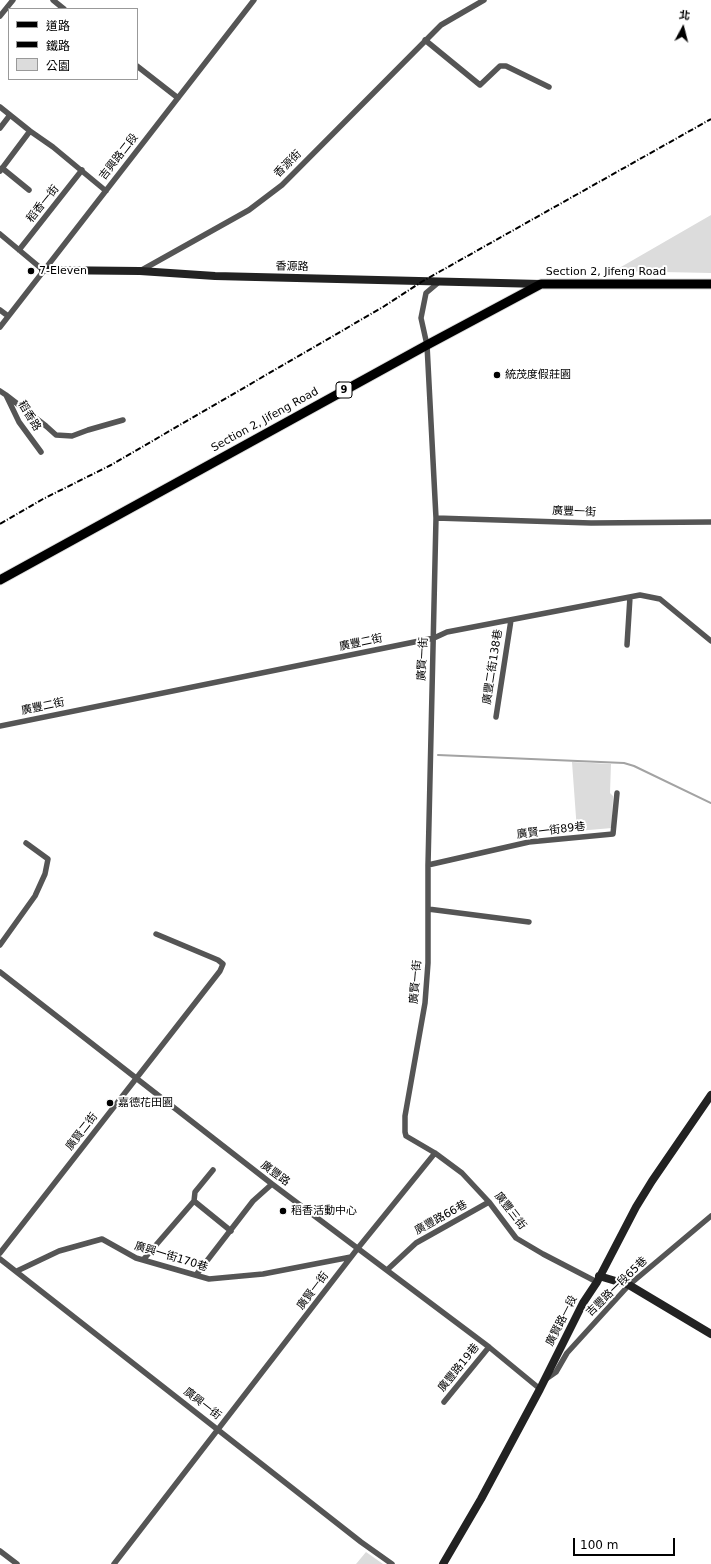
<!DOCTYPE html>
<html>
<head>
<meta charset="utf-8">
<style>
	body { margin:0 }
	#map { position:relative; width:711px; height:1564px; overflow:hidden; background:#fff; font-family:"DejaVu Sans","Noto Sans TC",sans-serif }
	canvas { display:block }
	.legend { position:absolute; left:8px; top:8px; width:130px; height:72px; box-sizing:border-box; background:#fff; border:1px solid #999; margin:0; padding:5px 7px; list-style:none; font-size:12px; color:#000 }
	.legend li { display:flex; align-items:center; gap:8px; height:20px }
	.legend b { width:20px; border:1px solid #999 }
	.north { position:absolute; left:663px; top:8px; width:40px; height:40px; -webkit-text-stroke:3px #fff; paint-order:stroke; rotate:7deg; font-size:11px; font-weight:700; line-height:16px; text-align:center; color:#000 }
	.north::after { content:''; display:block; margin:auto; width:14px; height:18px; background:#000; clip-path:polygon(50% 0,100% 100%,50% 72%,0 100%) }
	.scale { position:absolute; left:573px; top:1538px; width:102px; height:18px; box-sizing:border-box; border:2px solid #000; border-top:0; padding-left:5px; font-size:12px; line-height:14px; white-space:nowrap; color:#000; -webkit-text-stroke:3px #fff; paint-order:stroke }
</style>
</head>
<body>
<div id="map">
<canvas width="711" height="1564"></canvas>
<ul class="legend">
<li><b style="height:5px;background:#000"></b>道路</li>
<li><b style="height:5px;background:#000"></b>鐵路</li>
<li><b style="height:11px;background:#dcdcdc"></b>公園</li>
</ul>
<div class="north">北</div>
<div class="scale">100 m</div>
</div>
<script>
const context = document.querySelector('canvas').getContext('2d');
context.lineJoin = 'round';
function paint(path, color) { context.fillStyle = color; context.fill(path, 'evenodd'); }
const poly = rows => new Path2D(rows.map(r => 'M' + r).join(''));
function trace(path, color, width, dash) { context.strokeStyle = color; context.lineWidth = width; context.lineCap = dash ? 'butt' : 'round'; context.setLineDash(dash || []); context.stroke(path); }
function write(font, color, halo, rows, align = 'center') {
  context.font = font + ' "DejaVu Sans","Noto Sans TC",sans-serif'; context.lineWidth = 4; context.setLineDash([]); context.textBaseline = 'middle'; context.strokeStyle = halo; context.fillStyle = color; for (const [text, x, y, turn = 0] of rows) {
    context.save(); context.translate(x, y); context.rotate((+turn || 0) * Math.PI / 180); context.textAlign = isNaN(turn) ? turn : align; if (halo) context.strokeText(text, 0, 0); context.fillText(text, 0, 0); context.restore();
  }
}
const green = poly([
	[711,215,711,273,614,271],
	[572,762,611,764,610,793,613,796,612,828,577,831],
	[366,1552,383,1564,356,1564]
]);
const stream = poly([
	[438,755,624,763,634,766,711,803]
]);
const street = poly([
	[53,0,64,9],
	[0,16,13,0],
	[425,40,480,85,500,66,506,66,549,87],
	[137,66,178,98],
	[0,107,30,131,53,147,106,191],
	[0,128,10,115],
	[2,168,29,190],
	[0,171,30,131],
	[0,234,43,270],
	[19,250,82,170],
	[140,271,249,210,282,185,441,25,484,0],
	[439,282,426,293,421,318,427,345,436,518,428,865,428,963,425,1003,405,1116,405,1132,406,1136,435,1153,462,1173,489,1202,516,1238,543,1254,597,1282],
	[0,310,8,316],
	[0,327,254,0],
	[0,391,6,395,19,422,41,452],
	[6,395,46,426,56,435,72,436,88,430,123,420],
	[436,518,591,523,711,522],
	[627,645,630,597],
	[496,717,511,620],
	[0,726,434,638,447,632,640,595,660,599,711,641],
	[428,865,529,842,613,834,617,793],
	[428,909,529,922],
	[0,945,35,896,45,874,48,859,26,843],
	[0,972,272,1184,489,1347,540,1389],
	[194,1201,231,1231],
	[0,1253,220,971,223,964,218,960,156,934],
	[0,1259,361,1542,392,1564],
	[143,1260,194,1201,195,1192,213,1170],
	[387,1270,416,1243,489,1202],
	[17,1271,59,1251,102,1239,136,1258,209,1279,263,1274,351,1257],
	[196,1275,253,1201,272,1184],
	[546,1379,556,1372,567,1353,629,1285,711,1216],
	[444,1402,489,1347],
	[0,1551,17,1564],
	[114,1564,358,1248,435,1153]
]);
const secondary = poly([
	[43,270,140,271,215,276,541,284],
	[599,1276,629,1285,711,1334],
	[443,1564,481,1499,540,1389,583,1303,597,1282,636,1207,652,1181,711,1095]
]);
const primary = poly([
	[0,580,427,345,541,284,711,284]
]);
const rail = poly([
	[0,524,43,499,111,465,383,307,423,281,711,119]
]);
const markers = [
	[31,271,4,"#000"],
	[497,375,4,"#000"],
	[110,1103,4,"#000"],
	[283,1211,4,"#000"]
];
const shields = [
	[344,390,16]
];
const shieldNames = [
	["9",344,390]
];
const streetNames = [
	["吉興路二段",119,157,-52],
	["香源街",288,164,-45],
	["稻香一街",43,204,-51],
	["香源路",292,267,1],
	["Section 2, Jifeng Road",606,272],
	["稻香路",29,416,59],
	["Section 2, Jifeng Road",265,420,-29],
	["廣豐一街",574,512,2],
	["廣豐二街",361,643,-12],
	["廣賢一街",423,659,-87],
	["廣豐二街138巷",493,667,-81],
	["廣豐二街",43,707,-12],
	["廣賢一街89巷",551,831,-7],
	["廣賢一街",416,982,-85],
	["廣賢二街",82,1132,-52],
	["廣豐路",275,1174,37],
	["廣豐三街",510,1211,52],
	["廣豐路66巷",441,1218,-29],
	["廣興一街170巷",171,1257,17],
	["吉豐路一段65巷",617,1287,-44],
	["廣賢一街",313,1291,-53],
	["廣賢路一段",562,1321,-63],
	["廣豐路19巷",459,1368,-51],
	["廣興一街",202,1404,38]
];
const poiNames = [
	["7-Eleven",39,271],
	["統茂度假莊園",505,375],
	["嘉德花田園",118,1103],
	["稻香活動中心",291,1211]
];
paint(green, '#dcdcdc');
trace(stream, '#a3a3a3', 2);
trace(primary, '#dbdbdb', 11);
trace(street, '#555', 5.5);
trace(secondary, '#222', 8);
trace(primary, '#000', 9);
trace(rail, '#000', 2, [6, 2, 1, 2]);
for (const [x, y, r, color] of markers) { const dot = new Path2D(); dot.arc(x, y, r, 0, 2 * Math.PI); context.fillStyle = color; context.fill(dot); trace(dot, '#fff', 1.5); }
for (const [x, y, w] of shields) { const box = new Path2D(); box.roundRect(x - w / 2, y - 8, w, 16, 3); context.fillStyle = '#fff'; context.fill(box); trace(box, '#000', 1); }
write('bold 10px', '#000', null, shieldNames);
write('11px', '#000', '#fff', streetNames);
write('11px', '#000', '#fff', poiNames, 'left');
</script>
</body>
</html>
